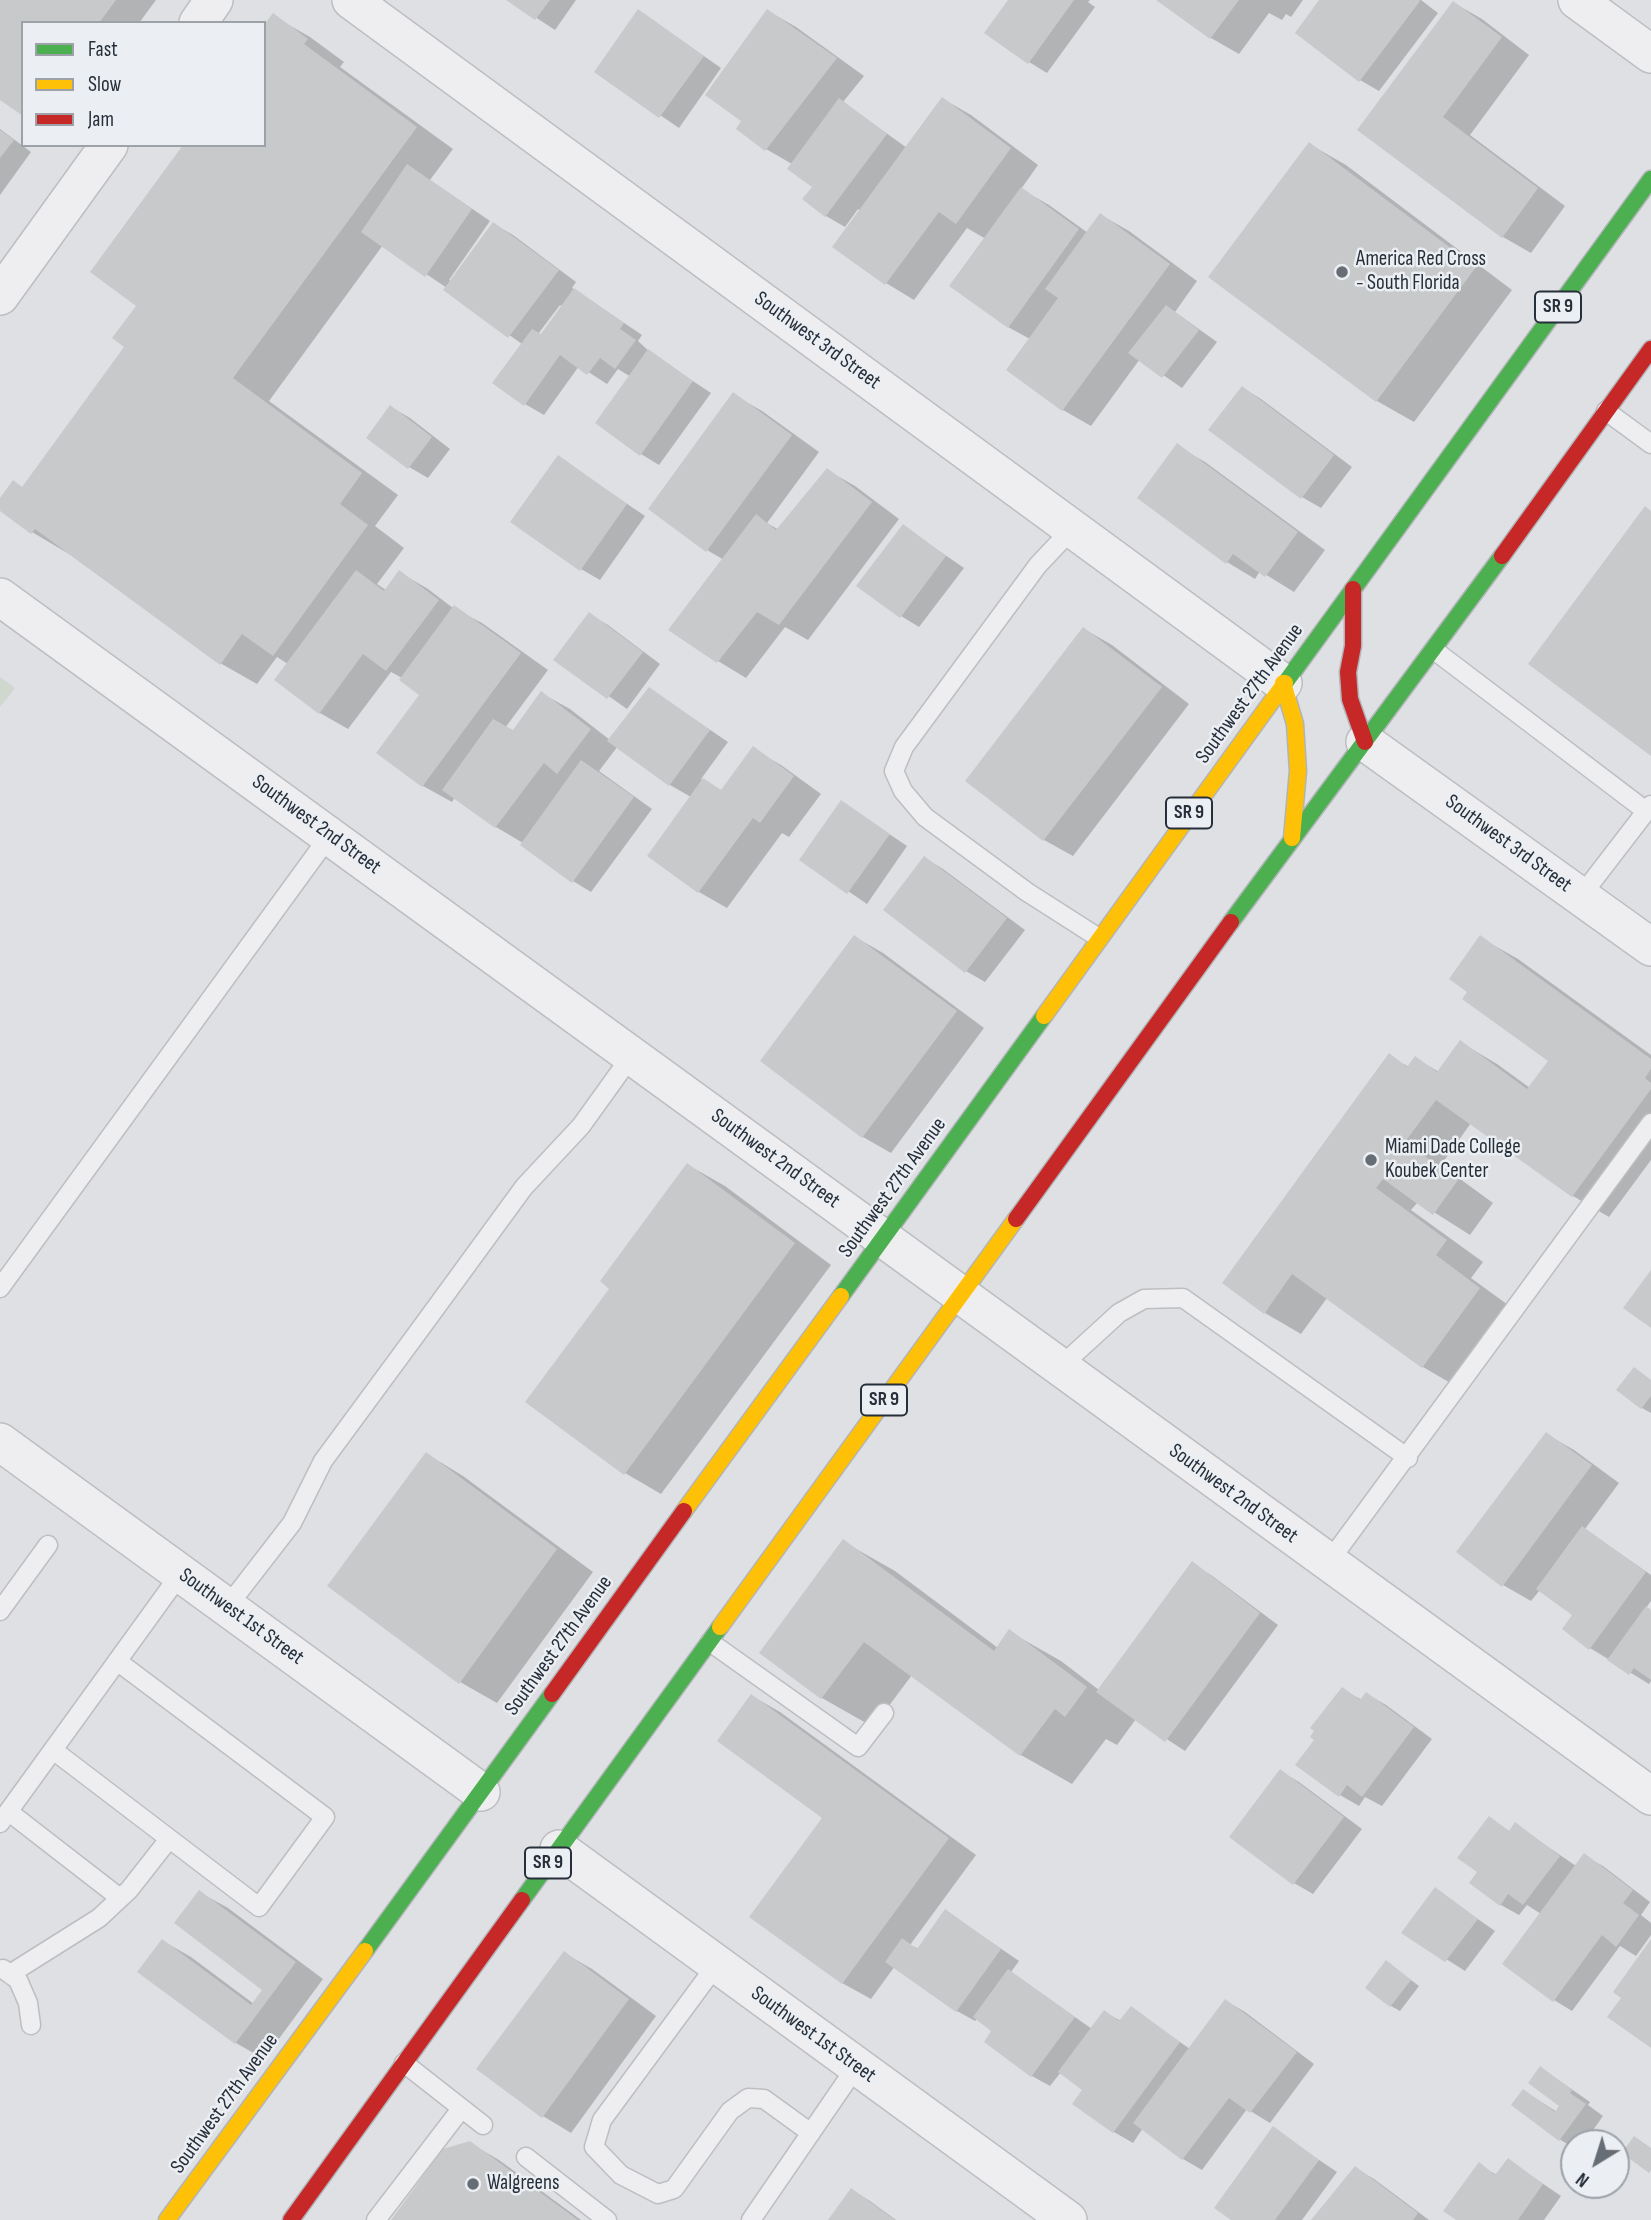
<!DOCTYPE html>
<html>
<head>
<meta charset="utf-8">
<style>
	body { margin:0 }
	#map { position:relative; width:1651px; height:2220px; overflow:hidden; background:#dee0e3; font-family:"Sofia Sans Condensed",sans-serif }
	canvas { display:block }
	.legend { position:absolute; left:21px; top:21px; width:245px; height:126px; box-sizing:border-box; background:#ebeff3; border:2px solid #9da2a9; margin:0; padding:9px 12px; list-style:none; font-size:21px; color:#272f3a }
	.legend li { display:flex; align-items:center; gap:14px; height:35px }
	.legend b { width:35px; border:2px solid #9da2a9 }
	.north { position:absolute; left:1560px; top:2129px; width:70px; height:70px; box-sizing:border-box; background:#ebeff3; border:2px solid #9da2a9; border-radius:50%; rotate:218deg; font-size:19px; font-weight:700; line-height:28px; text-align:center; color:#272f3a }
	.north::after { content:''; display:block; margin:auto; width:24px; height:32px; background:#676d75; clip-path:polygon(50% 0,100% 100%,50% 72%,0 100%) }
</style>
</head>
<body>
<div id="map">
<canvas width="1651" height="2220"></canvas>
<ul class="legend">
<li><b style="height:9px;background:#4caf50"></b>Fast</li>
<li><b style="height:9px;background:#ffc107"></b>Slow</li>
<li><b style="height:9px;background:#c62828"></b>Jam</li>
</ul>
<div class="north">N</div>
</div>
<script>
const context = document.querySelector('canvas').getContext('2d');
context.lineJoin = 'round';
function paint(path, color) { context.fillStyle = color; context.fill(path, 'evenodd'); }
const poly = rows => new Path2D(rows.map(r => 'M' + r).join(''));
function trace(path, color, width, dash) { context.strokeStyle = color; context.lineWidth = width; context.lineCap = dash ? 'butt' : 'round'; context.setLineDash(dash || []); context.stroke(path); }
function write(font, color, halo, rows, align = 'center') {
  context.font = font + ' "Sofia Sans Condensed",sans-serif'; context.lineWidth = 5; context.setLineDash([]); context.textBaseline = 'middle'; context.strokeStyle = halo; context.fillStyle = color; for (const [text, x, y, turn = 0] of rows) {
    context.save(); context.translate(x, y); context.rotate((+turn || 0) * Math.PI / 180); context.textAlign = isNaN(turn) ? turn : align; if (halo) context.strokeText(text, 0, 0); context.fillText(text, 0, 0); context.restore();
  }
}
const green = poly([
	[0,677,15,688,0,707]
]);
const shadow = poly([
	[0,0,156,0,139,23,23,23,0,98],
	[509,0,576,0,555,30],
	[1010,0,1090,0,1088,2,1095,7,1047,73,1029,62],
	[1159,0,1303,0,1291,17,1286,14,1282,20,1269,13,1239,54,1211,38],
	[1322,0,1421,0,1438,13,1379,91,1360,80],
	[1454,3,1482,19,1529,55,1470,135,1565,206,1531,253,1503,237,1359,130],
	[639,11,721,68,679,128,597,72],
	[768,11,796,27,864,76,843,102,907,148,943,99,971,115,1038,165,1021,189,1049,205,1088,233,1101,215,1129,231,1197,281,1175,312,1217,342,1182,388,1140,359,1091,426,1063,410,1008,370,1030,339,1008,327,986,239,967,228,914,300,886,283,860,211,858,209,845,227,826,216,805,199,814,187,792,164,766,149,744,121],
	[273,16,310,37,344,62,340,67,453,149,430,180,490,221,449,280,452,282,494,224,513,235,576,282,572,288,642,335,638,341,652,354,711,393,659,465,641,454,631,377,618,369,607,384,579,366,544,415,525,404,522,344,446,290,447,288,383,245,269,401,398,495,375,526,404,548,377,584,386,590,399,572,428,589,453,608,482,623,548,670,505,728,513,732,541,693,570,709,610,740,650,689,728,742,701,779,723,791,753,749,781,765,821,794,789,837,782,833,727,908,699,892,691,797,670,785,618,746,599,771,652,809,591,892,573,881,523,843,496,827,455,797,452,802,423,786,379,753,422,695,402,678,391,672,348,729,320,713,276,680,288,664,277,657,257,684,220,663,69,554,32,532,0,509,0,501,23,488,127,347,264,145],
	[560,305,563,307,541,336,538,334],
	[0,129,31,152,0,195],
	[1309,144,1346,165,1512,290,1414,422,1377,401],
	[1243,388,1261,399,1352,467,1321,508,1302,497],
	[734,395,762,411,819,452,767,523,779,530,827,470,855,486,899,519,808,640,785,627,746,678,718,661,724,560,707,550],
	[391,407,410,418,450,449,428,478,409,467],
	[1177,446,1205,462,1325,550,1294,592,1260,571,1255,579,1227,562],
	[558,457,645,516,600,580,581,569],
	[903,526,964,568,919,627,901,616],
	[589,614,608,625,660,664,627,709,556,659],
	[1084,629,1112,645,1189,704,1073,856,1044,840,968,781],
	[842,802,907,846,867,904,801,859],
	[925,858,943,869,1025,930,985,982,966,971],
	[855,937,883,953,984,1028,891,1153,863,1137,762,1061],
	[1481,938,1518,959,1651,1055,1651,1160,1609,1217,1573,1196,1471,1123,1441,1165,1493,1203,1470,1235,1418,1202,1411,1210,1483,1262,1471,1278,1515,1310,1459,1388,1423,1367,1327,1298,1301,1334,1265,1313,1389,1056,1409,1067,1415,1058,1439,1072,1460,1042,1497,1064,1530,1088,1550,1060,1469,992],
	[688,1165,725,1186,831,1265,661,1494,625,1473,611,1288],
	[1651,1381,1651,1413,1642,1408],
	[1546,1434,1574,1450,1619,1483,1585,1529,1651,1575,1651,1601,1646,1608,1651,1611,1651,1681,1649,1684,1590,1648,1574,1615,1540,1590,1531,1601,1503,1585],
	[427,1454,463,1476,593,1572,497,1703,460,1682],
	[844,1542,895,1571,998,1648,1010,1632,1061,1661,1099,1690,1192,1564,1211,1575,1278,1625,1185,1751,1136,1719,1117,1745,1106,1739,1072,1784,1021,1755,912,1675,873,1727,822,1698,761,1653],
	[1342,1689,1362,1700,1367,1694,1386,1705,1432,1739,1382,1806,1365,1797,1359,1806,1340,1795,1316,1740],
	[752,1696,780,1712,976,1855,910,1945,919,1949,946,1911,1019,1961,1011,1972,1092,2029,1104,2012,1121,2021,1131,2008,1190,2049,1226,2001,1245,2012,1314,2064,1270,2123,1247,2109,1202,2170,1183,2159,1143,2128,1133,2143,1114,2132,1085,2089,1061,2072,1050,2086,1032,2076,994,2031,977,2019,975,2021,957,2011,895,1966,871,1999,842,1983,825,1817],
	[1280,1771,1299,1782,1362,1829,1313,1894,1294,1883],
	[1489,1819,1511,1832,1516,1825,1576,1866,1584,1856,1603,1866,1650,1902,1641,1915,1651,1923,1651,1935,1636,1956,1620,1946,1572,2011,1554,2000,1541,1914,1527,1905,1519,1915,1501,1905,1480,1872],
	[1435,1889,1495,1931,1465,1971,1404,1932],
	[199,1892,228,1908,323,1979,264,2059,236,2043,163,1941,191,1957,254,2004,265,1989],
	[564,1953,592,1969,656,2016,571,2133,543,2116],
	[1387,1962,1419,1986,1400,2011,1391,2006],
	[1541,2068,1590,2102,1588,2105,1603,2116,1584,2143,1574,2143,1574,2148,1559,2139,1524,2091,1557,2112,1562,2106],
	[1273,2129,1337,2172,1302,2220,1234,2220],
	[470,2143,499,2160,581,2220,394,2220],
	[1508,2160,1561,2196,1544,2220,1459,2220,1479,2165,1497,2175],
	[1355,2168,1374,2179,1429,2220,1314,2220],
	[852,2190,870,2201,896,2220,830,2220]
]);
const building = poly([
	[0,0,116,0,99,23,23,23,23,116,0,100],
	[506,0,550,0,535,20],
	[1008,0,1074,0,1028,64,984,33],
	[1156,0,1239,0,1210,39],
	[1319,0,1419,0,1420,1,1359,82,1295,33],
	[1453,1,1502,37,1443,117,1538,188,1502,238,1357,130],
	[638,9,704,56,659,118,594,72],
	[767,9,837,58,765,151,736,129,741,121,705,95],
	[273,13,308,39,304,44,417,127,233,378,362,473,340,504,368,525,273,656,242,634,220,665,35,529,31,534,0,511,0,498,13,480,22,487,124,347,112,338,136,306,90,272,183,145,264,145,264,25],
	[942,97,1011,148,956,224,939,212,885,285,832,247],
	[839,98,887,134,825,217,802,199,812,187,787,169],
	[0,130,14,140,0,158],
	[1309,142,1476,267,1376,402,1208,277],
	[407,164,472,209,425,277,361,232],
	[1021,187,1079,229,1008,328,949,286],
	[1100,213,1170,264,1062,411,1006,370,1058,298,1045,289],
	[493,222,559,270,508,338,443,290],
	[574,288,624,323,620,329,636,340,615,369,600,358,587,375,560,355,524,406,492,383,532,329,541,334],
	[1166,305,1199,330,1162,378,1128,353],
	[648,349,693,381,640,456,595,423],
	[1242,386,1334,455,1301,499,1208,430],
	[733,392,792,435,706,552,648,509],
	[390,405,432,437,408,469,366,438],
	[1177,443,1298,532,1265,577,1233,554,1226,564,1137,498],
	[558,455,627,504,580,571,510,522],
	[827,468,872,502,779,625,757,612,717,663,668,630,756,514,776,530],
	[1645,506,1651,511,1651,756,1528,664],
	[903,524,946,556,900,618,856,586],
	[356,570,384,591,399,570,439,600,386,671,363,654,319,714,274,680],
	[454,605,521,653,422,787,376,753,419,695,399,680],
	[589,612,643,652,607,699,553,660],
	[1083,627,1162,687,1043,841,965,781],
	[649,687,710,730,669,786,607,741],
	[541,691,591,729,557,774,544,763,495,828,442,790,493,719,513,730],
	[753,746,794,776,760,823,753,818,698,893,647,856,703,778,721,790],
	[581,760,634,797,572,883,520,845],
	[841,800,890,834,847,894,799,860],
	[924,856,1007,918,965,973,883,910],
	[854,935,957,1011,862,1138,760,1061],
	[1480,935,1651,1059,1651,1069,1645,1078,1651,1083,1651,1089,1572,1197,1436,1100,1405,1142,1458,1180,1433,1215,1383,1179,1376,1188,1447,1240,1436,1255,1480,1288,1422,1368,1292,1274,1264,1314,1222,1283,1389,1053,1407,1067,1415,1056,1437,1072,1460,1040,1527,1089,1548,1061,1462,999,1467,992,1449,979],
	[687,1163,795,1243,624,1475,525,1402,609,1289,600,1281],
	[1651,1270,1651,1328,1623,1308],
	[1634,1367,1651,1380,1651,1396,1641,1409,1616,1390],
	[1546,1432,1592,1465,1502,1587,1456,1552],
	[426,1452,557,1549,459,1684,327,1586],
	[1582,1526,1646,1572,1589,1650,1562,1629,1572,1615,1536,1589],
	[843,1539,994,1651,1009,1629,1087,1687,1065,1717,1055,1709,1020,1756,864,1642,821,1699,759,1653],
	[1192,1561,1260,1613,1165,1742,1096,1692],
	[1646,1606,1651,1610,1651,1680,1634,1668,1629,1675,1607,1660],
	[1342,1687,1360,1700,1366,1692,1414,1727,1362,1797,1347,1785,1339,1797,1295,1765,1314,1740,1310,1737,1314,1731,1310,1728],
	[751,1694,949,1838,842,1984,749,1917,822,1818,717,1741],
	[1280,1769,1344,1817,1293,1885,1229,1837],
	[1489,1816,1509,1831,1515,1822,1560,1856,1523,1905,1508,1894,1500,1906,1469,1883,1477,1872,1457,1858],
	[1584,1853,1633,1890,1623,1903,1639,1915,1616,1947,1602,1935,1553,2002,1502,1964],
	[1435,1887,1478,1919,1445,1962,1401,1933],
	[199,1890,296,1962,235,2044,137,1972,162,1939,251,2005,262,1990,174,1923],
	[945,1909,1001,1949,956,2012,885,1962,902,1938,917,1949],
	[1651,1939,1651,2048,1607,2017,1621,1998,1613,1992],
	[564,1951,629,1999,542,2118,476,2069],
	[1386,1960,1411,1980,1390,2007,1365,1988],
	[1008,1969,1075,2017,1031,2077,984,2042,991,2031,973,2017],
	[1225,1999,1297,2052,1250,2113,1229,2098,1182,2160,1133,2123],
	[1131,2006,1180,2042,1113,2133,1072,2104,1082,2090,1058,2072,1104,2010,1119,2021],
	[1540,2066,1572,2090,1570,2093,1586,2104,1559,2141,1511,2105,1523,2089,1555,2112,1559,2106,1528,2083],
	[1273,2126,1319,2160,1275,2220,1231,2220,1214,2208],
	[1634,2136,1651,2148,1651,2170,1649,2173,1622,2153],
	[470,2141,578,2220,391,2220,443,2149],
	[1508,2158,1543,2184,1518,2220,1456,2220,1443,2211,1479,2162,1495,2175],
	[1355,2166,1418,2213,1413,2220,1311,2220],
	[851,2188,895,2220,828,2220]
]);
const lane = poly([
	[1606,411,1651,444],
	[1073,528,1038,565,904,747,894,771,903,791,925,817,1027,892,1099,938],
	[1434,650,1646,811],
	[1581,896,1651,805],
	[0,1288,330,835],
	[1060,1367,1119,1313,1144,1299,1183,1298,1408,1458],
	[1328,1563,1651,1123],
	[227,1607,292,1523,323,1461,421,1328,524,1187,581,1126,632,1055],
	[0,1611,48,1545],
	[710,1642,858,1747,884,1713],
	[53,1750,259,1907,325,1817,117,1661],
	[9,1812,120,1898],
	[0,1823,181,1573],
	[717,1964,602,2120,594,2147,621,2175,658,2194,674,2189,730,2111,748,2098,764,2099,811,2133],
	[3,1969,18,1980,28,2003,31,2025],
	[10,1974,99,1918,129,1890,169,1839],
	[404,2063,483,2125],
	[526,2157,607,2220],
	[376,2220,461,2109],
	[751,2220,856,2067]
]);
const street = poly([
	[351,0,1283,683],
	[1577,0,1651,54],
	[198,23,214,0],
	[0,296,109,145],
	[0,597,1651,1796],
	[1365,742,1651,947],
	[0,1442,481,1792],
	[559,1849,1068,2220]
]);
const fast = poly([
	[1285,683,1651,179],
	[1231,922,1502,556],
	[841,1296,1044,1016],
	[522,1900,720,1627],
	[365,1951,552,1694]
]);
const slow = poly([
	[1283,683,1295,724,1298,771,1292,838],
	[1044,1016,1285,683],
	[684,1511,841,1296],
	[720,1627,1016,1219],
	[167,2220,365,1951]
]);
const jam = poly([
	[1502,556,1651,349],
	[1353,589,1353,646,1348,672,1350,699,1365,742],
	[1016,1219,1231,922],
	[552,1694,684,1511],
	[291,2220,522,1900]
]);
const markers = [
	[1342,272,7,"#676d75"],
	[1371,1160,7,"#676d75"],
	[473,2184,7,"#676d75"]
];
const shields = [
	[1558,307,46],
	[1189,813,46],
	[884,1400,46],
	[548,1863,46]
];
const shieldNames = [
	["SR 9",1558,307],
	["SR 9",1189,813],
	["SR 9",884,1400],
	["SR 9",548,1863]
];
const poiNames = [
	["America Red Cross",1356,260],
	["- South Florida",1356,284],
	["Miami Dade College",1385,1148],
	["Koubek Center",1385,1172],
	["Walgreens",487,2184]
];
const streetNames = [
	["Southwest 3rd Street",817,341,36],
	["Southwest 27th Avenue",1250,694,-54],
	["Southwest 2nd Street",316,825,36],
	["Southwest 3rd Street",1508,844,36],
	["Southwest 2nd Street",775,1159,36],
	["Southwest 27th Avenue",893,1188,-54],
	["Southwest 2nd Street",1233,1494,36],
	["Southwest 1st Street",241,1617,36],
	["Southwest 27th Avenue",559,1646,-54],
	["Southwest 1st Street",813,2035,36],
	["Southwest 27th Avenue",225,2104,-54]
];
paint(green, '#cfd7cf');
paint(shadow, '#0003');
paint(building, '#c7c9cb');
trace(lane, '#bcbec1', 21);
trace(street, '#bcbec1', 40);
trace(fast, '#b1b4b8', 19);
trace(slow, '#b1b4b8', 19);
trace(jam, '#b1b4b8', 19);
trace(lane, '#eeeef0', 18);
trace(street, '#eeeef0', 37);
trace(fast, '#4caf50', 16);
trace(slow, '#ffc107', 16);
trace(jam, '#c62828', 16);
for (const [x, y, r, color] of markers) { const dot = new Path2D(); dot.arc(x, y, r, 0, 2 * Math.PI); context.fillStyle = color; context.fill(dot); trace(dot, '#ebeff3', 2.5); }
for (const [x, y, w] of shields) { const box = new Path2D(); box.roundRect(x - w / 2, y - 15.5, w, 31, 5); context.fillStyle = '#ebeff3'; context.fill(box); trace(box, '#272f3a', 2); }
write('bold 19px', '#272f3a', null, shieldNames);
write('21px', '#272f3a', '#ebeff3', poiNames, 'left');
write('21px', '#272f3a', '#ebeff3', streetNames);
</script>
</body>
</html>
